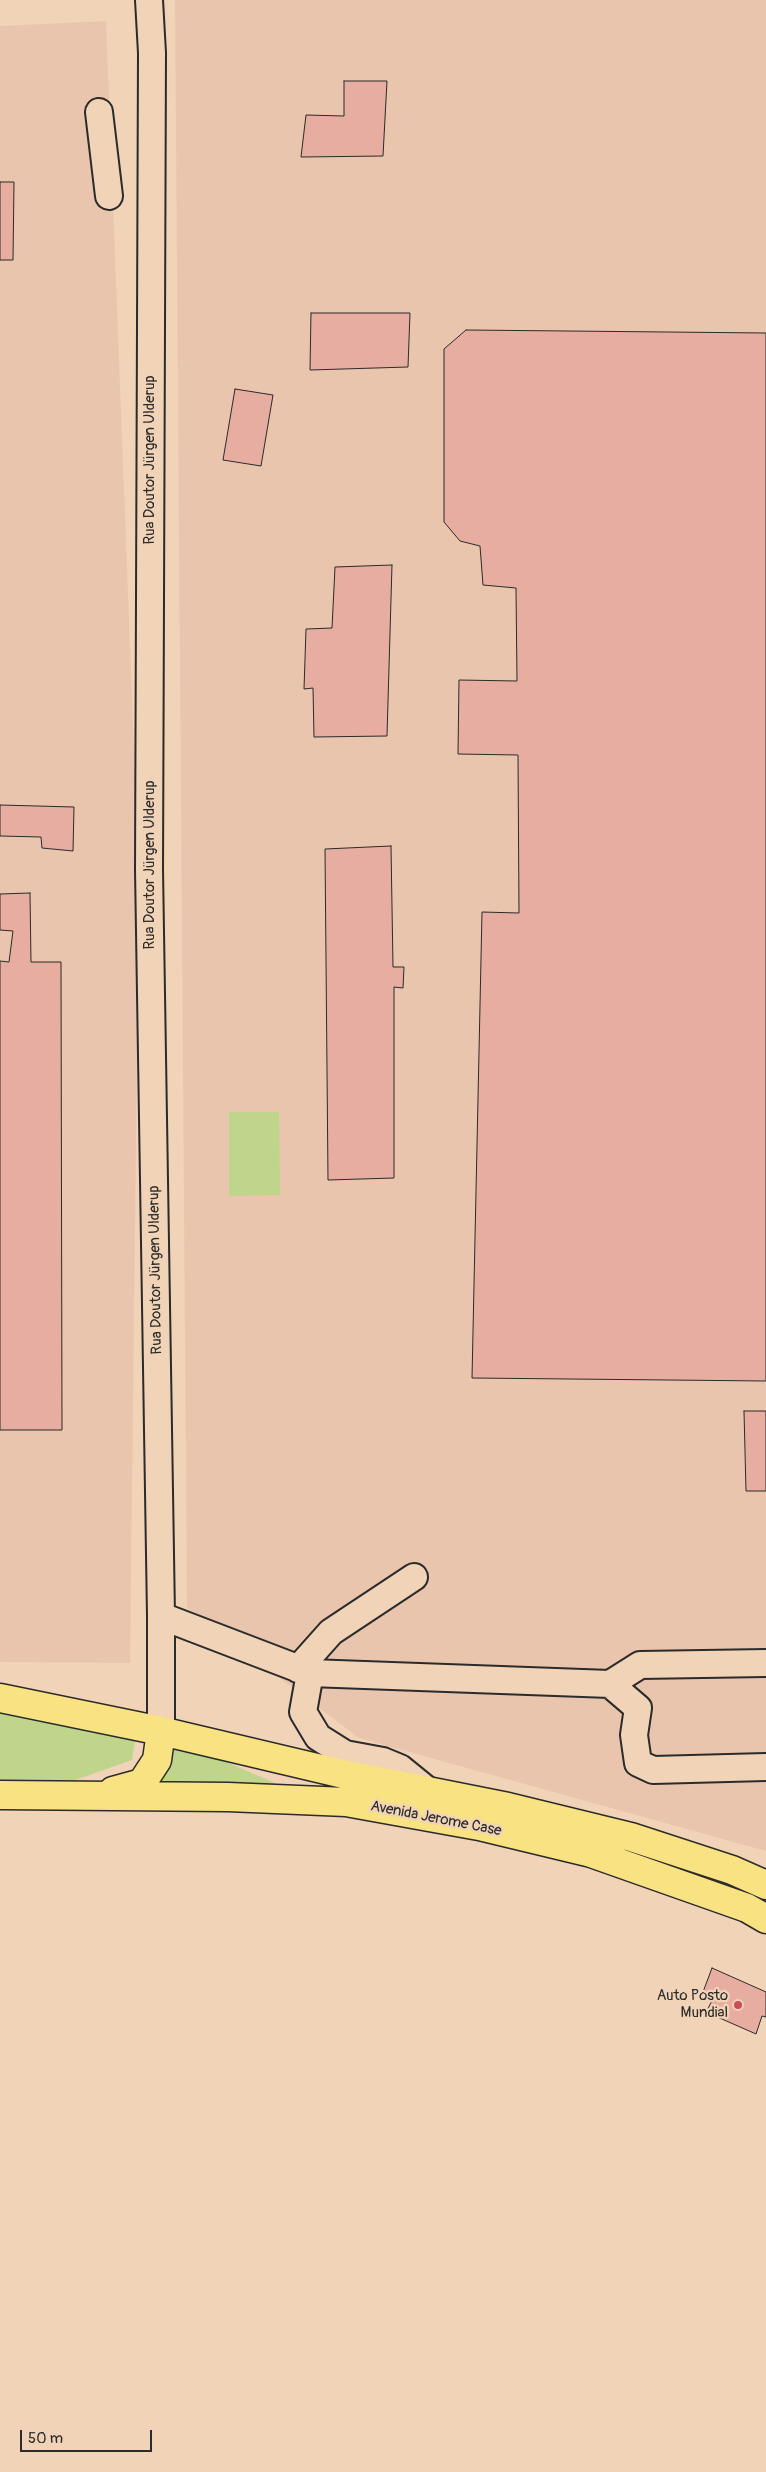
<!DOCTYPE html>
<html>
<head>
<meta charset="utf-8">
<style>
	body { margin:0 }
	#map { position:relative; width:766px; height:2472px; overflow:hidden; background:#f1d3b7; font-family:Pangolin,sans-serif }
	canvas { display:block }
	.scale { position:absolute; left:20px; top:2430px; width:132px; height:22px; box-sizing:border-box; border:2px solid #2b2b2b; border-top:0; padding-left:6px; font-size:15px; line-height:18px; white-space:nowrap; color:#2b2b2b; -webkit-text-stroke:4px #f1d3b7; paint-order:stroke }
</style>
</head>
<body>
<div id="map">
<canvas width="766" height="2472"></canvas>
<div class="scale">50 m</div>
</div>
<script>
const context = document.querySelector('canvas').getContext('2d');
context.lineJoin = 'round';
function paint(path, color) { context.fillStyle = color; context.fill(path, 'evenodd'); }
const poly = rows => new Path2D(rows.map(r => 'M' + r).join(''));
function trace(path, color, width, dash) { context.strokeStyle = color; context.lineWidth = width; context.lineCap = dash ? 'butt' : 'round'; context.setLineDash(dash || []); context.stroke(path); }
function write(font, color, halo, rows, align = 'center') {
  context.font = font + ' Pangolin,sans-serif'; context.lineWidth = 4.5; context.setLineDash([]); context.textBaseline = 'middle'; context.strokeStyle = halo; context.fillStyle = color; for (const [text, x, y, turn = 0] of rows) {
    context.save(); context.translate(x, y); context.rotate((+turn || 0) * Math.PI / 180); context.textAlign = isNaN(turn) ? turn : align; if (halo) context.strokeText(text, 0, 0); context.fillText(text, 0, 0); context.restore();
  }
}
const built = poly([
	[175,0,766,0,766,1851,359,1738,187,1608],
	[106,21,139,881,130,1663,0,1662,0,26]
]);
const green = poly([
	[229,1112,279,1112,280,1195,229,1196],
	[0,1708,135,1739,132,1760,75,1780,0,1791],
	[178,1741,277,1784,155,1783]
]);
const building = poly([
	[344,81,387,81,383,156,301,157,306,115,344,116,344,81],
	[0,182,14,182,13,260,0,260,0,182],
	[311,313,410,313,408,367,310,370,311,313],
	[466,330,766,333,766,1381,472,1378,482,912,519,913,518,755,458,754,459,680,517,681,516,588,483,585,480,546,460,541,444,522,444,349,466,330],
	[235,389,273,395,261,466,223,460,235,389],
	[392,565,387,736,314,737,313,688,304,689,306,629,332,628,335,567,392,565],
	[0,805,74,807,73,851,42,848,41,837,0,836,0,805],
	[391,846,393,967,404,967,403,988,394,987,394,1178,328,1180,325,849,391,846],
	[30,893,31,962,61,962,62,1430,0,1430,0,961,9,962,13,931,0,930,0,894,30,893],
	[744,1411,766,1411,766,1491,746,1491,744,1411],
	[712,1968,766,1992,766,2017,762,2016,756,2034,706,2012,714,1997,703,1992,712,1968]
]);
const minor = poly([
	[149,0,152,53,149,869,161,1616,161,1731],
	[99,112,109,196],
	[161,1616,310,1673,610,1684,640,1665,766,1663],
	[298,1669,331,1632,414,1577],
	[310,1673,303,1712,318,1737,345,1754,383,1761,400,1768,427,1790],
	[610,1684,638,1708,634,1735,638,1763,653,1770,766,1767]
]);
const major = poly([
	[0,1698,161,1731,347,1775,508,1807,631,1837,732,1870,766,1885],
	[113,1791,142,1783,157,1760,161,1731],
	[0,1795,228,1797,346,1802,479,1826,591,1853,747,1908,766,1919]
]);
const markers = [
	[738,2005,5,"#d1495b"]
];
const streetNames = [
	["Rua Doutor Jürgen Ulderup",150,460,-90],
	["Rua Doutor Jürgen Ulderup",150,865,-90],
	["Rua Doutor Jürgen Ulderup",156,1270,-91],
	["Avenida Jerome Case",436,1819,11]
];
const poiNames = [
	["Auto Posto",728,1996],
	["Mundial",728,2013]
];
paint(built, '#eac5ad');
paint(green, '#bed58b');
paint(building, '#e6ada0');
trace(building, '#2b2b2b', 1);
trace(minor, '#2b2b2b', 30);
trace(major, '#2b2b2b', 31);
trace(minor, '#f1d3b7', 26);
trace(major, '#f8e281', 28);
for (const [x, y, r, color] of markers) { const dot = new Path2D(); dot.arc(x, y, r, 0, 2 * Math.PI); context.fillStyle = color; context.fill(dot); trace(dot, '#f1d3b7', 2); }
write('15px', '#2b2b2b', '#f1d3b7', streetNames);
write('15px', '#2b2b2b', '#f1d3b7', poiNames, 'right');
</script>
</body>
</html>
